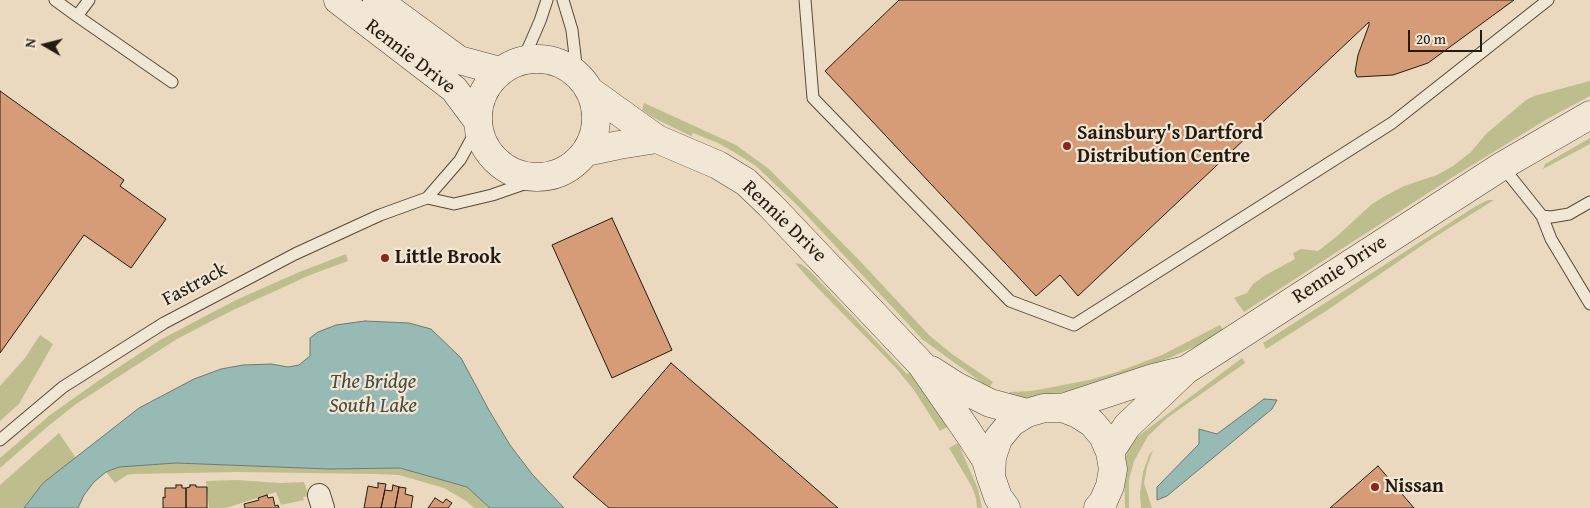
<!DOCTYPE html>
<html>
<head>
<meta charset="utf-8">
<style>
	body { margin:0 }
	#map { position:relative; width:1590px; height:508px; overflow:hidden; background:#ebd9bf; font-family:"Gentium Book Plus",serif }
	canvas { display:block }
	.north { position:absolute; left:20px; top:20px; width:50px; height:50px; -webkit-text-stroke:4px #f2e6d5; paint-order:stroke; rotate:278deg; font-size:14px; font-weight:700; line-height:20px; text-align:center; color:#241b10 }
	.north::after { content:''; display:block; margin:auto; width:18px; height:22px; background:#241b10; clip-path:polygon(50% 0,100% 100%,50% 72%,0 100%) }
	.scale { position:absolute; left:1408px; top:30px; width:74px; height:22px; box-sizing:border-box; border:2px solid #241b10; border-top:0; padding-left:6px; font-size:15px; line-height:18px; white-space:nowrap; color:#241b10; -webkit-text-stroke:4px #f2e6d5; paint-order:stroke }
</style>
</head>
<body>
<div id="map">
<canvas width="1590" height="508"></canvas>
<div class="north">N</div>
<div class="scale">20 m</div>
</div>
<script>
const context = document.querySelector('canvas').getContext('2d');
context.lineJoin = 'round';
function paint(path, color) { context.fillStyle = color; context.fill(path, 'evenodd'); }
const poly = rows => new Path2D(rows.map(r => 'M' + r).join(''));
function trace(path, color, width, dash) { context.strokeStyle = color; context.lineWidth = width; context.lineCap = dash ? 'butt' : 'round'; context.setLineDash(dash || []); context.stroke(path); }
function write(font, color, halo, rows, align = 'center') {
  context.font = font + ' "Gentium Book Plus",serif'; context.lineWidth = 4.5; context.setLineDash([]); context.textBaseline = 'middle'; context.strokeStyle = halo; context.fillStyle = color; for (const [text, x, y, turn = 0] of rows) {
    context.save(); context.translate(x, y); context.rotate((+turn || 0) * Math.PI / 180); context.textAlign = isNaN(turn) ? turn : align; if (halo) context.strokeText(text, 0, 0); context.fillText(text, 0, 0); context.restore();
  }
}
const green = poly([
	[1590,81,1590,96,1547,119,1456,175,1244,312,1234,298,1247,293,1253,284,1264,276,1295,259,1293,253,1301,249,1318,251,1336,237,1372,204,1385,196,1404,186,1437,175,1453,166,1471,152,1486,134,1526,100,1534,96],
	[644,103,736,145,769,169,859,260,929,335,952,354,993,382,989,388,922,339,798,206,756,166,734,152,718,143,693,133,691,136,656,119,642,110],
	[1590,138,1590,144,1543,169,1545,164],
	[1488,200,1494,200,1427,242,1326,311,1266,349,1263,343,1476,206],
	[346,254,348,261,310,275,229,312,177,339,76,404,47,427,0,468,0,458,50,415,98,381,160,340,236,300,297,273],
	[795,263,801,264,810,271,907,374,911,372,949,426,940,431,914,390,896,368,809,279],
	[1220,325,1224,331,1199,345,1148,367,1065,392,1019,399,1008,395,1010,392,1031,391,1053,387,1089,380,1117,372,1162,355],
	[40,335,53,344,19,404,0,421,0,386,25,358],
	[1242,358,1245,363,1167,418,1148,436,1134,461,1129,480,1129,508,1125,508,1124,464,1128,449,1133,441,1141,434],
	[59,433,76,458,43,483,24,508,0,508,0,485],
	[958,443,978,489,982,508,977,508,976,498,972,487,949,448],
	[1153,450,1147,467,1144,483,1152,508,1141,508,1140,493,1143,472,1149,455],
	[176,463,329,469,400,468,467,487,490,508,474,508,466,501,444,488,399,475,376,474,238,472,134,474,127,475,115,483,106,472,119,467],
	[236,480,281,483,304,482,309,496,303,497,304,500,281,505,276,492,226,508,209,508,206,481]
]);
const water = poly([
	[365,321,409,323,431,329,461,358,490,412,510,445,532,474,564,508,490,508,467,487,400,468,329,469,176,463,119,467,106,472,94,482,84,495,78,508,24,508,43,483,139,408,194,379,221,369,243,365,271,364,288,367,299,365,310,356,310,338,318,332,336,325,365,321],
	[1264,399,1277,400,1272,409,1167,496,1157,500,1157,487,1199,444,1199,429,1217,434,1264,399]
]);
const building = poly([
	[899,0,1514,0,1428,63,1393,75,1357,77,1355,72,1358,55,1369,25,1369,22,1078,296,1060,275,1036,296,825,71,899,0],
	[0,91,124,180,120,186,166,219,131,268,84,235,0,353,0,91],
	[612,218,672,350,612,378,552,245,612,218],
	[671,363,838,508,609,508,573,477,671,363],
	[1378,466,1414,508,1330,508,1378,466],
	[378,483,386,484,381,508,364,508,368,486,378,488,378,483],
	[176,485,182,485,182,488,186,488,186,508,163,508,163,497,165,498,165,488,176,488,176,485],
	[190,485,196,485,196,487,207,487,207,508,186,508,186,488,190,487,190,485],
	[393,485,399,487,395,508,381,508,385,490,392,491,393,485],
	[399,487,406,488,405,494,413,496,411,508,395,508,399,487],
	[267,495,268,498,273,497,275,506,278,505,279,508,245,508,244,504,259,500,258,498,267,495],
	[435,498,443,503,446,499,452,503,448,508,428,508,435,498]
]);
const service = poly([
	[55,0,77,16,89,0],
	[563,0,572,30,577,73],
	[805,0,813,98,1010,301,1074,325,1392,123,1548,0],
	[77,16,172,82],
	[523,60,540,21,547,0],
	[1502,166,1542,216,1551,217,1569,214,1590,202],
	[427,198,454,204,492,195,541,178],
	[1542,216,1551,239,1590,304],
	[0,440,63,387,164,323,295,254,380,215,427,198,460,160,477,129]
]);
const minor = poly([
	[319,495,323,508]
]);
const tertiary = poly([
	[338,0,454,89,477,120],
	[377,0,459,60,500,71],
	'478 118a59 59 0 1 1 118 0a59 59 0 1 1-118 0Z',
	[590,91,657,139],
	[586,152,619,145,657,139,718,165,746,182,770,205,921,364,968,432,986,460,991,477],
	[931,370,956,386,990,403,1027,413],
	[1062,408,1153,378,1185,370],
	[1110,452,1127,426,1186,370,1502,166,1590,115],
	[1006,508,998,497,991,477,992,457,998,439,1011,423,1027,413,1044,408,1062,408,1078,414,1092,423,1103,436,1110,452,1113,469,1110,486,1103,502,1098,508]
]);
const markers = [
	[1067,146,5,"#8f2418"],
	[385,258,5,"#8f2418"],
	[1375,487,5,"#8f2418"]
];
const streetNames = [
	["Rennie Drive",410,57,38],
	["Rennie Drive",784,222,44],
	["Rennie Drive",1340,270,-33],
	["Fastrack",195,285,-28]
];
const poiNames = [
	["Sainsbury's Dartford",1077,134],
	["Distribution Centre",1077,157],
	["Little Brook",395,258],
	["Nissan",1385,487]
];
const waterNames = [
	["The Bridge",373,383],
	["South Lake",373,407]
];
paint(green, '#bebd8e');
paint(water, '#98bab5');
trace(water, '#6a7a73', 1);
paint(building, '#d69b77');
trace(building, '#241b10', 1);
trace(service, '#564a3c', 13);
trace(minor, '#564a3c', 24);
trace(tertiary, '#564a3c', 29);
trace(service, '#f2e6d5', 11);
trace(minor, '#f2e6d5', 22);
trace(tertiary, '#f2e6d5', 28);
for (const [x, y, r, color] of markers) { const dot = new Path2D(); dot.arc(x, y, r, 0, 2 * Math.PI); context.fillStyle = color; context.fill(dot); trace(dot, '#f2e6d5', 2); }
write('20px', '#241b10', '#f2e6d5', streetNames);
write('bold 20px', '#241b10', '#f2e6d5', poiNames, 'left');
write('italic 21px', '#474b42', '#f2e6d5', waterNames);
</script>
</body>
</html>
